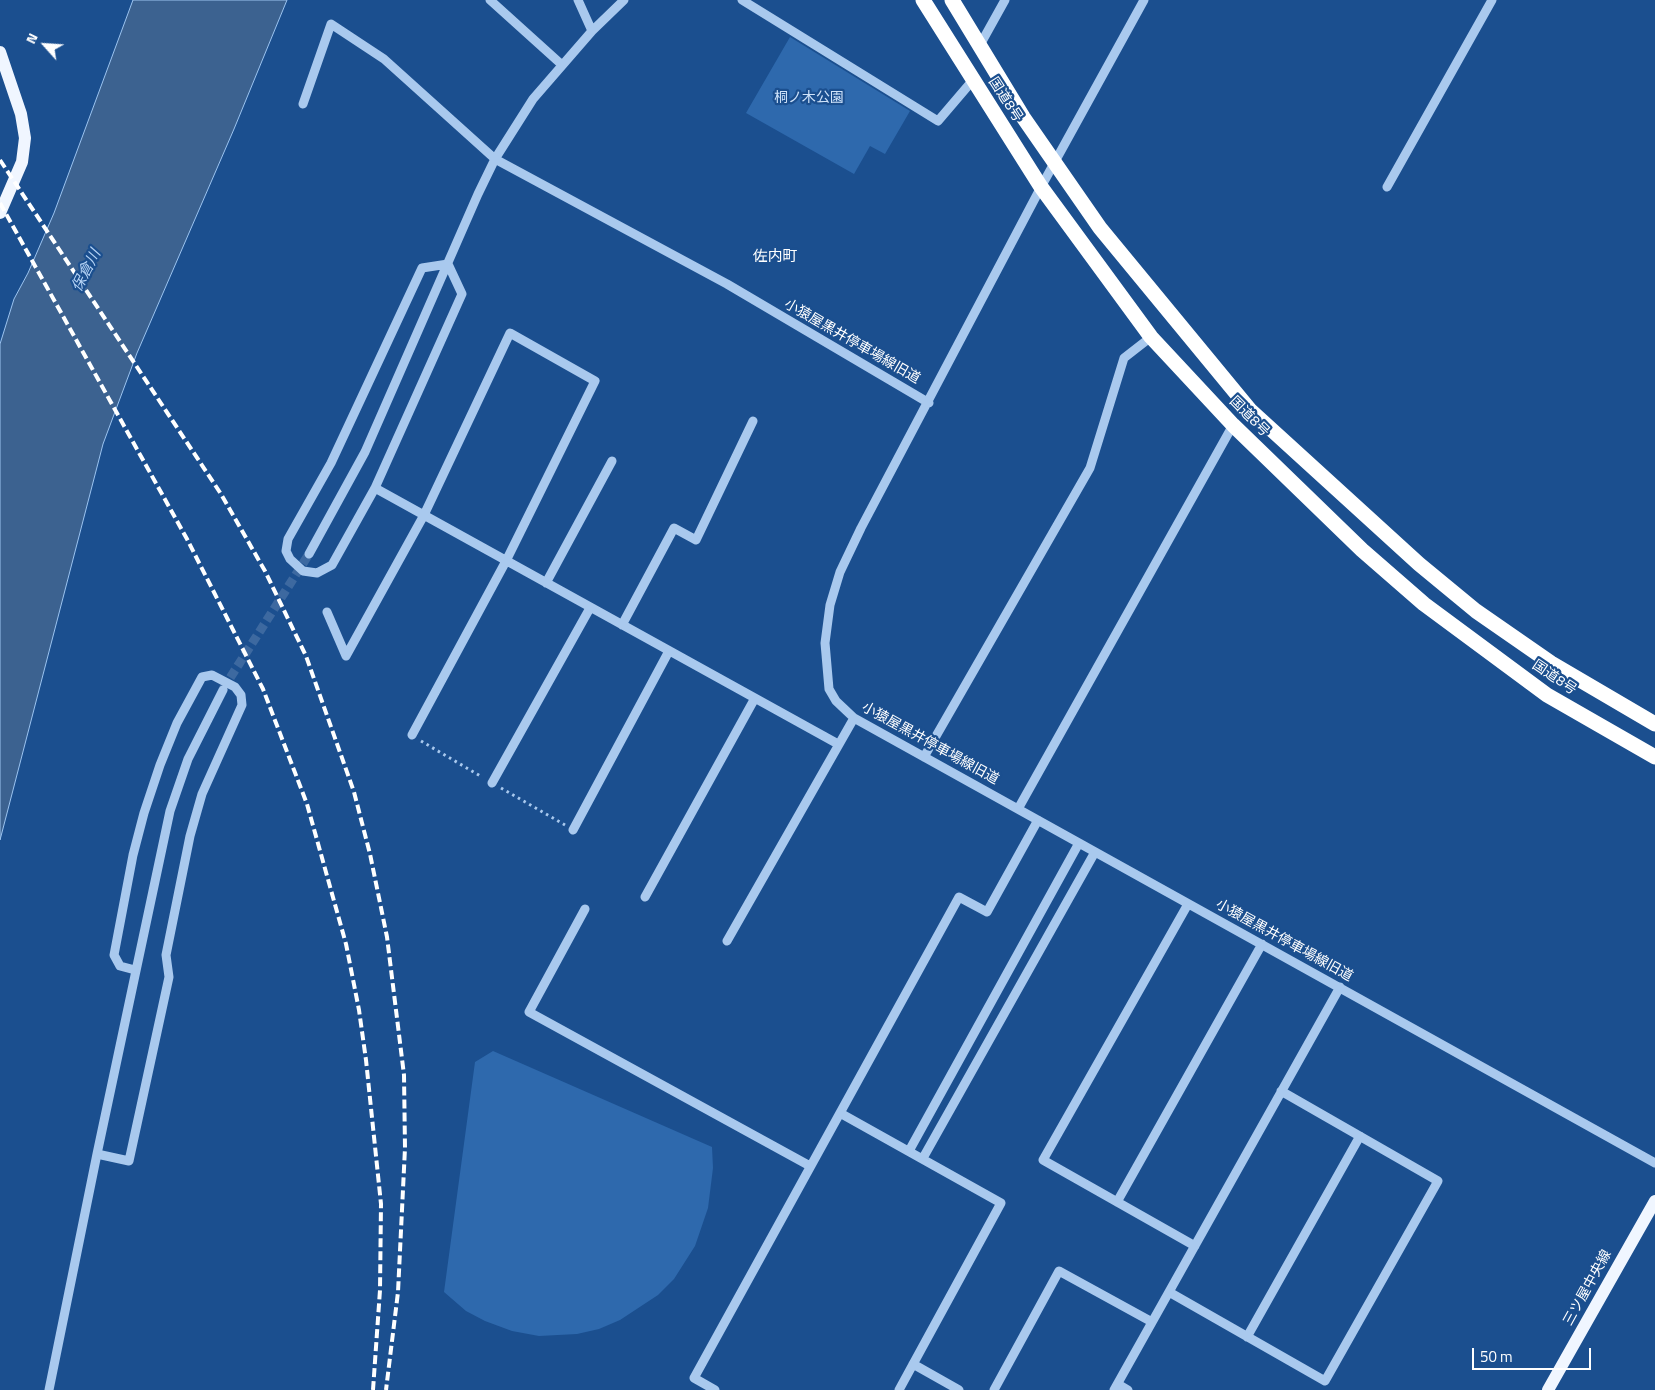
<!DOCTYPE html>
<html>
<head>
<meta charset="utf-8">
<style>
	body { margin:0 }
	#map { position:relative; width:1655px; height:1390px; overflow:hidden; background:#1b4f8f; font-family:"Titillium Web",sans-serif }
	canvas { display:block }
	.north { position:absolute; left:20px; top:20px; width:50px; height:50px; -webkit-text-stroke:4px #1b4f8f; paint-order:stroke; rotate:296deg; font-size:14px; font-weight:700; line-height:20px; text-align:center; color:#fff }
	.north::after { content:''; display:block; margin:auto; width:18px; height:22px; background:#fff; clip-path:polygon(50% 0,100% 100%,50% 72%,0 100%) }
	.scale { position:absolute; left:1472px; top:1348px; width:119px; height:22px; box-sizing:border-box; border:2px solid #fff; border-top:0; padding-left:6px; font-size:15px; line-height:18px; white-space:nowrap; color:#fff; -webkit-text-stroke:4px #1b4f8f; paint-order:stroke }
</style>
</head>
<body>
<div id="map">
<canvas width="1655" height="1390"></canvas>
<div class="north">N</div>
<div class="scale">50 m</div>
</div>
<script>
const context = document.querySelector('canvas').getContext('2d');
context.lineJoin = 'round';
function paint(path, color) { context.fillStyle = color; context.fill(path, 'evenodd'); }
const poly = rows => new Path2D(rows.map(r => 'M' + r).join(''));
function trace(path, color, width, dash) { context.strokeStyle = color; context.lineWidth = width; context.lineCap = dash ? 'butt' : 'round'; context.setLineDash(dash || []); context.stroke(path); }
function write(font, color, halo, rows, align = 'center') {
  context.font = font + ' "Titillium Web","Noto Sans JP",sans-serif'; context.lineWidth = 4.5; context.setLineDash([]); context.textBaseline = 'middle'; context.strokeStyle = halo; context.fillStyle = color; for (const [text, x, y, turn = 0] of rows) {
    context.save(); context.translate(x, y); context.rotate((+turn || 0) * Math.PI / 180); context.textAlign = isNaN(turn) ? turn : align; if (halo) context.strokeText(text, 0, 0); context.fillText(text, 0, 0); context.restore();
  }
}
const green = poly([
	[790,37,910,111,885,154,870,146,854,174,746,113],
	[493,1051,712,1147,713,1168,708,1208,695,1246,674,1279,658,1295,620,1320,599,1329,577,1334,539,1336,512,1331,485,1321,466,1311,444,1292,475,1062]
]);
const water = poly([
	[133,0,287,0,234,129,137,353,103,444,0,840,0,344,14,299,28,273,54,213,133,0]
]);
const minorTunnel = poly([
	[223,689,309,554]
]);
const path = poly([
	[421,741,482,777],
	[501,788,565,825]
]);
const minor = poly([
	[490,0,561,64],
	[578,0,592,31],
	[742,0,938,121,973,80],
	[1144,0,1041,187,861,528,840,572,830,605,825,643,829,689,836,701,854,718,1655,1163],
	[980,45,1005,0],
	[303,104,331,24,384,59,495,159,727,284,929,403],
	[1387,187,1492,0],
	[448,264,462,294,375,488,332,565,317,573,303,571,290,559,286,551,288,539,331,463,422,268,448,264],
	[375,488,838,744],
	[309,554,365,452,478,194,495,159,533,99,592,31,624,0],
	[546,583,612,461],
	[327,612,346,656,424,515,510,333,595,381,506,561,412,735],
	[622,625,674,528,696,540,753,421],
	[924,757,1090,468,1124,358,1151,337],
	[492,783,590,608],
	[1018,809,1233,425],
	[573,830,669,651],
	[645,897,755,698],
	[1188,904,1043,1160,1195,1246],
	[585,909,529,1012,810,1166],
	[727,941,854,718],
	[840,1113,1001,1203,899,1390],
	[909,1151,1079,843],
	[97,1154,129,1161,169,977,166,955,190,836,202,794,242,705,241,695,235,687,212,675,202,677,177,723,160,765,144,813,133,855,114,955,120,966,135,970],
	[923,1158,1095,852],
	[1117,1202,1262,944],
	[1169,1292,1325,1381,1438,1181,1281,1091],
	[1247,1337,1360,1136],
	[913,1364,959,1390],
	[1118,1384,1128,1390],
	[49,1390,97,1154,170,811,188,759,223,690],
	[715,1390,694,1378,959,897,987,912,1038,820],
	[994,1390,1059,1271,1152,1322],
	[1114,1390,1340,987]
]);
const major = poly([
	[0,52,21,114,25,138,22,162,0,213],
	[1548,1390,1655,1201]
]);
const highway = poly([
	[923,0,1041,187,1151,337,1233,425,1362,550,1424,604,1547,695,1655,757],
	[952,0,1023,117,1100,228,1250,410,1419,564,1476,611,1551,663,1655,724]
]);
const rail = poly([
	[0,160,221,494,265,571,306,656,354,792,370,854,387,937,404,1075,405,1148,398,1292,386,1390],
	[0,203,187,539,263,689,307,804,346,944,359,1010,366,1060,381,1204,380,1290,373,1390]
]);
const parkNames = [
	["桐ノ木公園",809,99]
];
const streetNames = [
	["国道8号",1005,100,57],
	["小猿屋黒井停車場線旧道",852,342,30],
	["国道8号",1249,417,45],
	["国道8号",1554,678,34],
	["小猿屋黒井停車場線旧道",930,744,29],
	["小猿屋黒井停車場線旧道",1284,941,29],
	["三ツ屋中央線",1588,1288,-61]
];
const neighbourhoodNames = [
	["佐内町",775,257]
];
const waterNames = [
	["保倉川",87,271,-63]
];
paint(green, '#2e69ad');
paint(water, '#3c6290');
trace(water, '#9cc4f0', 1);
trace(minorTunnel, '#3d69a0', 9, [9, 4.5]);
trace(path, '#a9c9ee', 3, [2.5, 4]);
trace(minor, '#a9c9ee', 9);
trace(major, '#f0f6ff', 12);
trace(highway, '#fff', 15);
trace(rail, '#fff', 4, [9, 4]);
write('14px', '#cfe3fa', '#1b4f8f', parkNames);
write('14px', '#fff', '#1b4f8f', streetNames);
write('15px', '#fff', '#1b4f8f', neighbourhoodNames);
write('italic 15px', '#b5d3f5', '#1b4f8f', waterNames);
</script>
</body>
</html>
